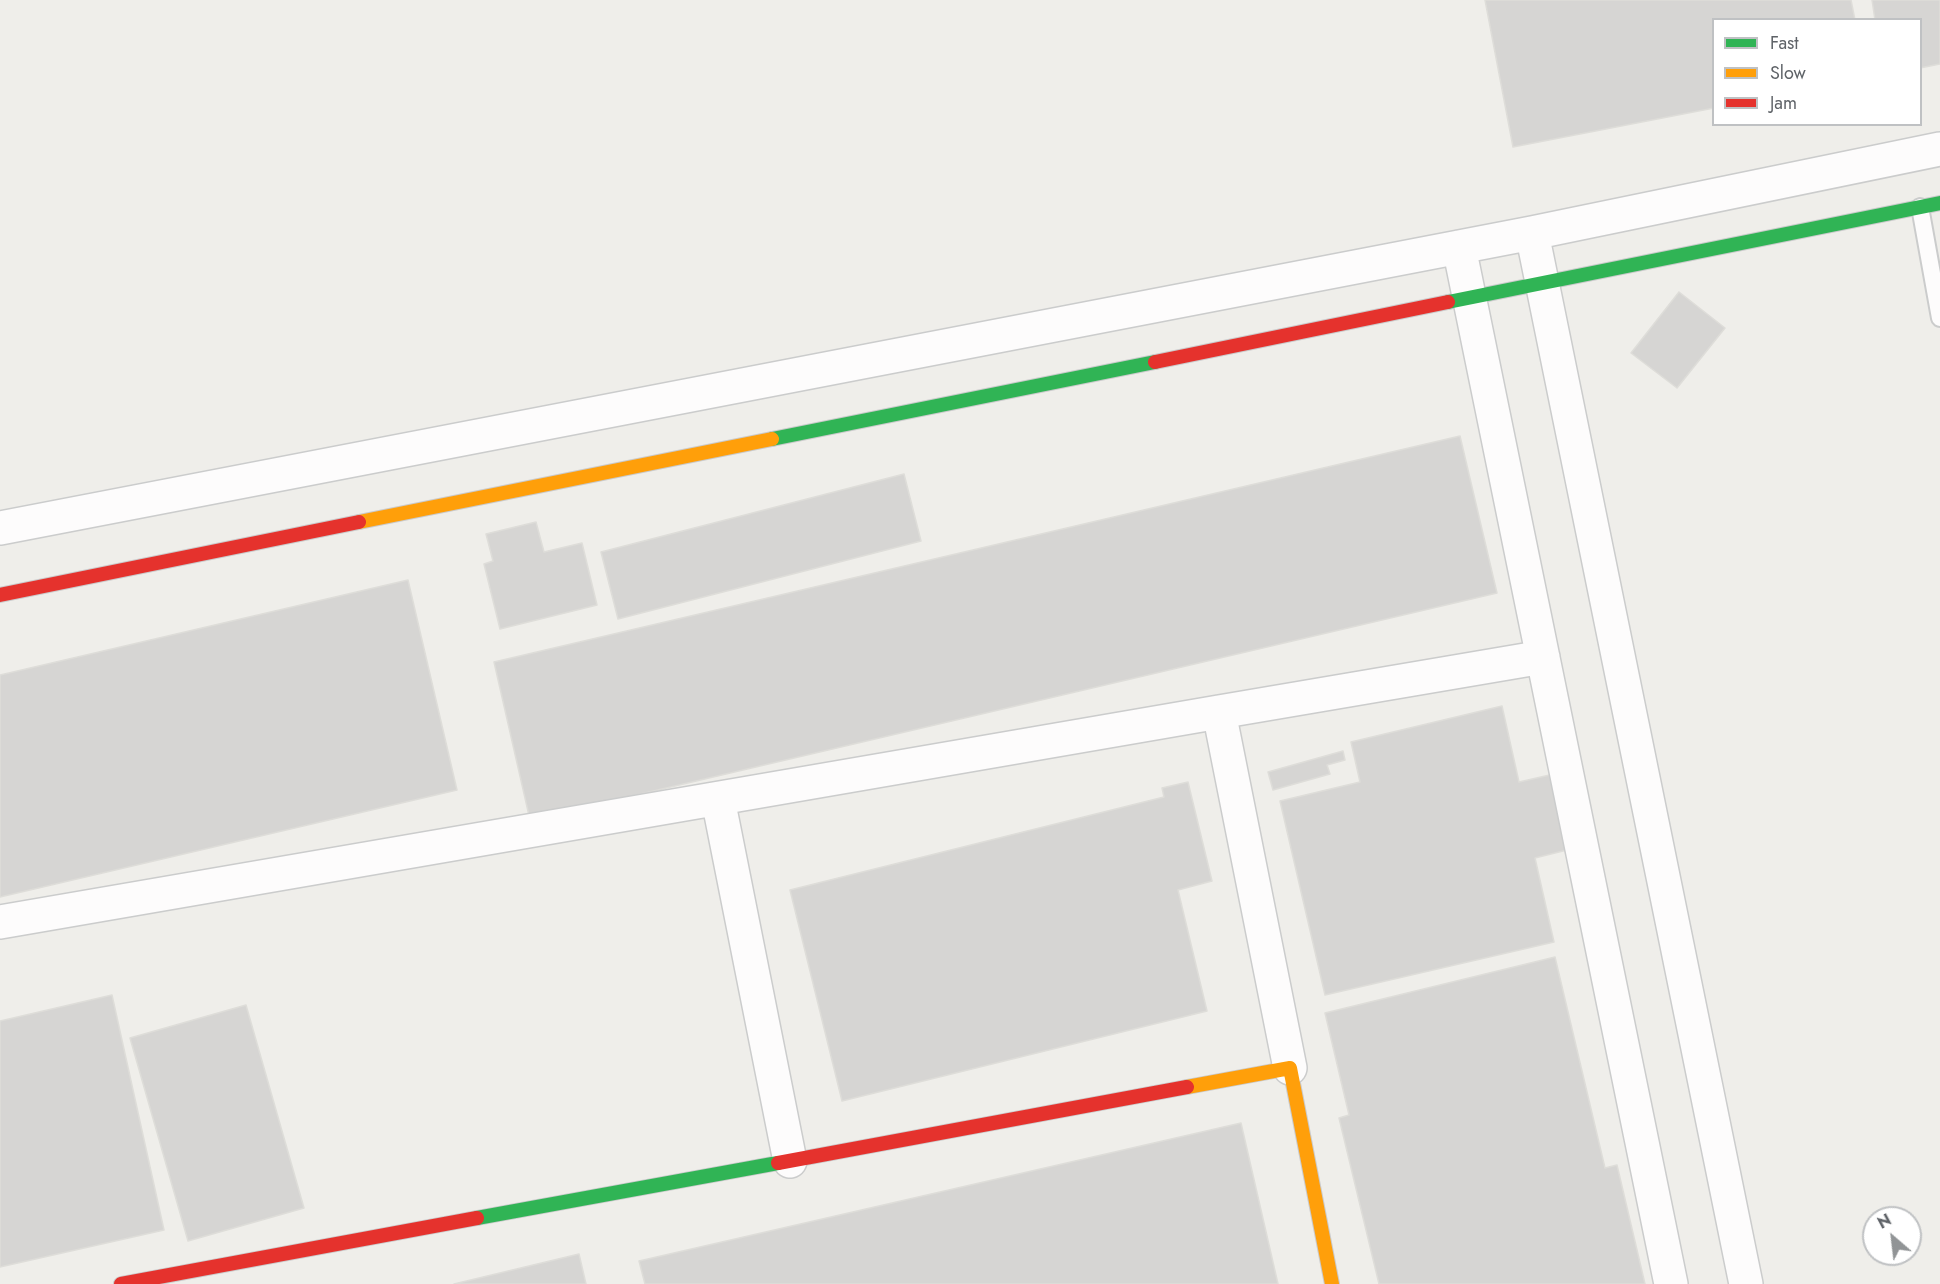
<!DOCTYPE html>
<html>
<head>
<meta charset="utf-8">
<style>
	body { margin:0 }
	#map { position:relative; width:1940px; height:1284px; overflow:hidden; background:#efeeea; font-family:Jost,sans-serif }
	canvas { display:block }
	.legend { position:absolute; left:1712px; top:18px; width:210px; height:108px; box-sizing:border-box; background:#fff; border:2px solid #bfc1c3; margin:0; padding:8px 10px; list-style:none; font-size:18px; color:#5f6368 }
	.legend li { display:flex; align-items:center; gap:12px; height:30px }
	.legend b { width:30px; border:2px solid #bfc1c3 }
	.north { position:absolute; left:1862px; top:1206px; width:60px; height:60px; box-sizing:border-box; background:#fff; border:2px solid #bfc1c3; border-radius:50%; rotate:332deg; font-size:16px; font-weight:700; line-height:24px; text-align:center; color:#5f6368 }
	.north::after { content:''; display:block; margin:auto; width:21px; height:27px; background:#919496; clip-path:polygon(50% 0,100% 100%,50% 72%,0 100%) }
</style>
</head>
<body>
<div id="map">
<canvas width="1940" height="1284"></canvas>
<ul class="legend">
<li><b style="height:8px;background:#30b455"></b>Fast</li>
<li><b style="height:8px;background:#ff9f0a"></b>Slow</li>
<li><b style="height:8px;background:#e5322d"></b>Jam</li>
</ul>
<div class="north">N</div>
</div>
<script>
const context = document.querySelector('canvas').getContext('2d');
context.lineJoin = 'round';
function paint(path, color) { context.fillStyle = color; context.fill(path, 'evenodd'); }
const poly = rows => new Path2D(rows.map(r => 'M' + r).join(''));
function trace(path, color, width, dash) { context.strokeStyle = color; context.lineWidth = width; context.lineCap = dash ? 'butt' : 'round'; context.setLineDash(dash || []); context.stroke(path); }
const building = poly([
	[1485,0,1851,0,1855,20,1714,20,1714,108,1513,147,1485,0],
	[1872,0,1940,0,1940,64,1920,68,1920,20,1875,20,1872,0],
	[1679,292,1725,328,1677,388,1631,353,1679,292],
	[1460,436,1497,593,530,820,494,662,1460,436],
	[904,474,921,541,618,619,601,552,904,474],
	[536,522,544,552,582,543,597,605,500,629,484,564,493,561,486,534,536,522],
	[408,580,457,790,0,897,0,675,408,580],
	[1502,706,1519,782,1554,774,1571,849,1535,858,1554,942,1325,995,1280,801,1360,782,1351,742,1502,706],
	[1343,751,1345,760,1327,765,1330,774,1273,790,1268,772,1343,751],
	[1188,782,1212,881,1178,890,1207,1011,842,1101,790,890,1164,797,1162,788,1188,782],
	[1555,957,1605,1168,1617,1165,1645,1284,1379,1284,1339,1118,1349,1115,1325,1013,1555,957],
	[112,995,164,1230,0,1267,0,1021,112,995],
	[246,1005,304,1208,188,1241,130,1038,246,1005],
	[1241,1123,1278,1284,645,1284,639,1261,1241,1123],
	[579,1254,586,1284,454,1284,579,1254]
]);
const lane = poly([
	[1920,207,1940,318]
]);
const street = poly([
	[1532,233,1746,1284],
	[1459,247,1671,1284],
	[0,528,1532,233,1940,149],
	[718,799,790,1161],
	[0,922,1219,712],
	[1290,1068,1219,712,1543,657]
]);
const fast = poly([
	[1448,302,1940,203],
	[772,439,1155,362],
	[477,1218,778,1163]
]);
const slow = poly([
	[359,522,772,439],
	[1187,1087,1290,1068,1332,1284]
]);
const jam = poly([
	[1155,362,1448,302],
	[0,595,359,522],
	[778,1163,1187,1087],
	[121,1284,477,1218]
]);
paint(building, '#d6d5d3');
trace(building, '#deddd9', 1.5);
trace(lane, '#cbcccc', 20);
trace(street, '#cbcccc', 36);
trace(fast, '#cacacb', 16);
trace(slow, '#cacacb', 16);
trace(jam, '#cacacb', 16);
trace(lane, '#fdfcfc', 16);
trace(street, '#fdfcfc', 33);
trace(fast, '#30b455', 14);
trace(slow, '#ff9f0a', 14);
trace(jam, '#e5322d', 14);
</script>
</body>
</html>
